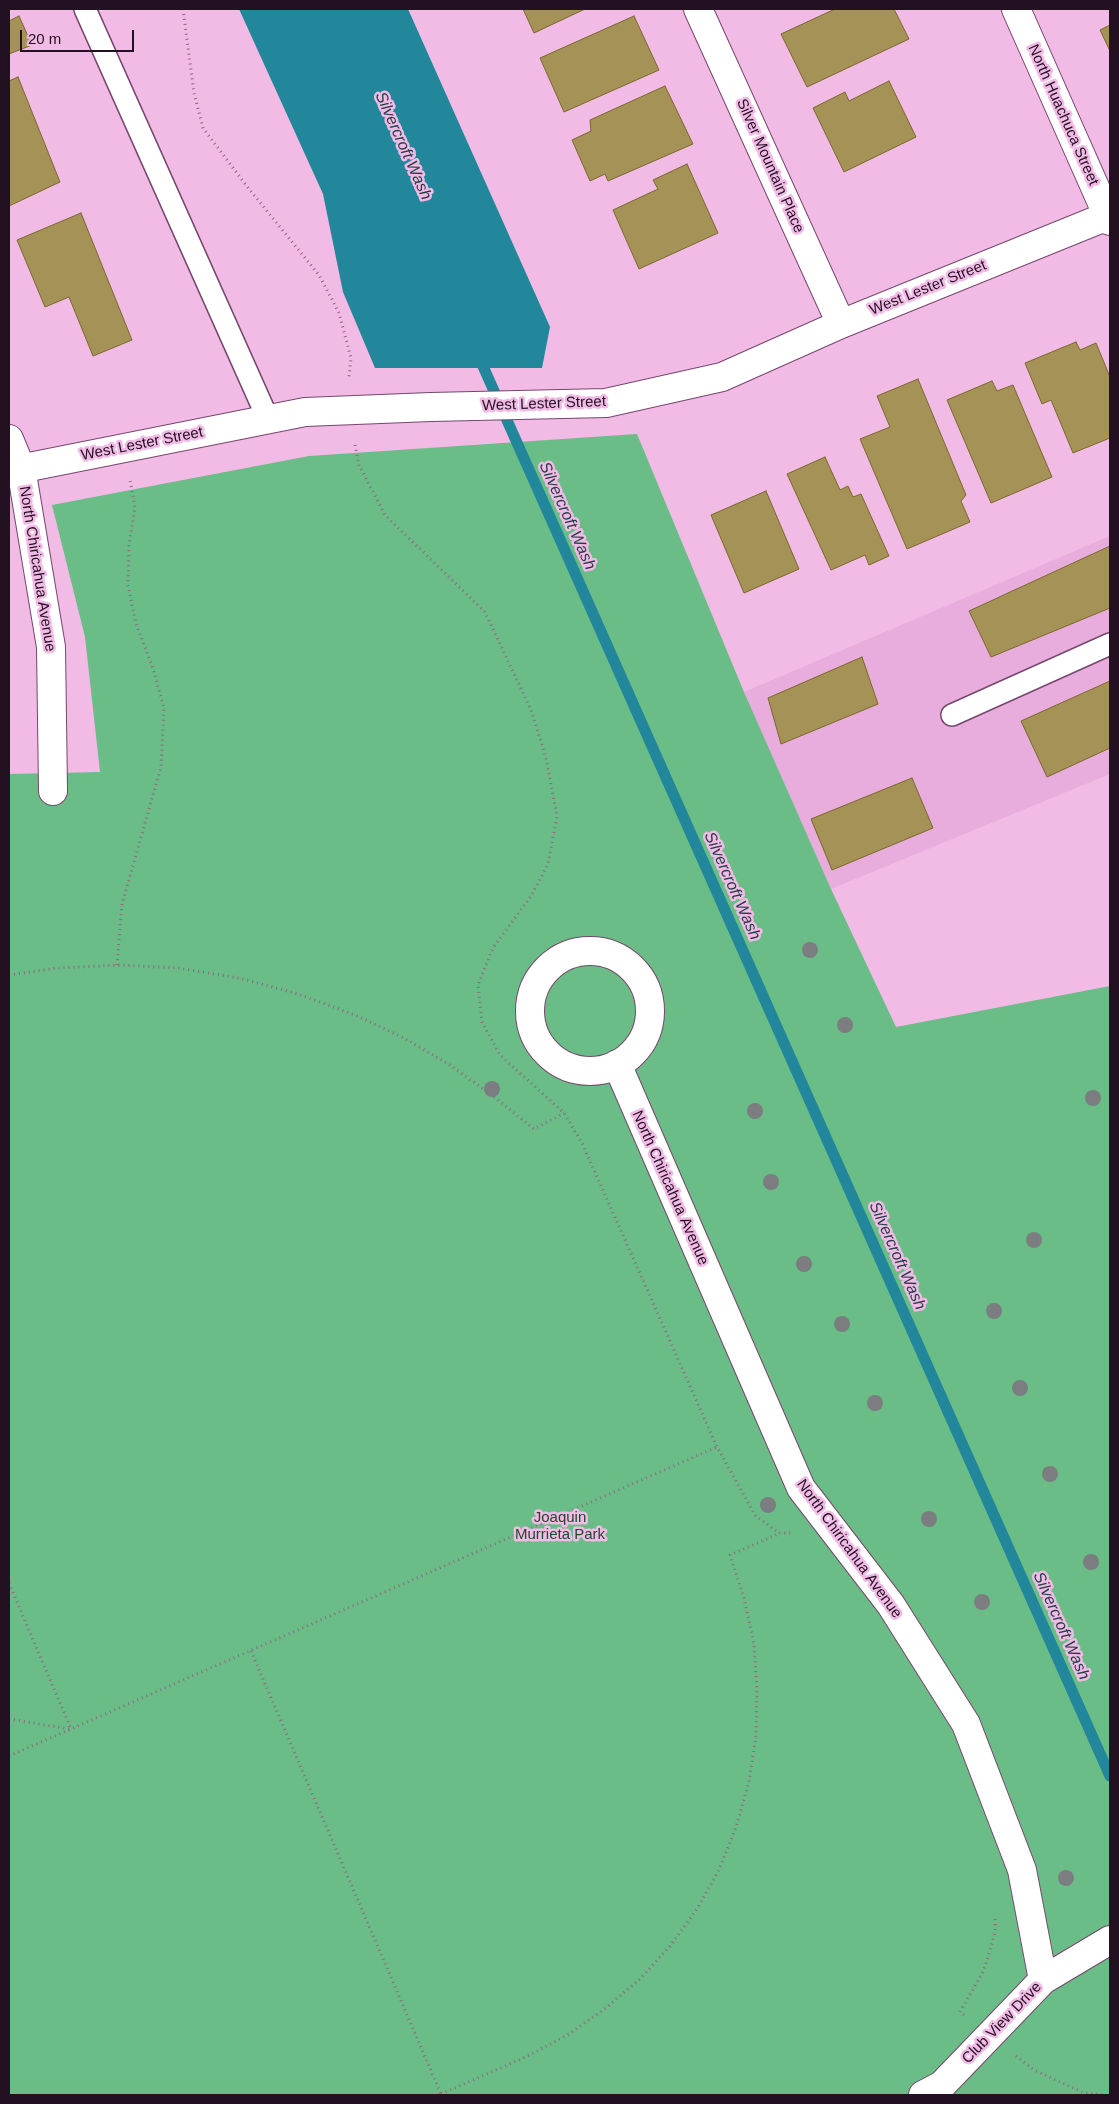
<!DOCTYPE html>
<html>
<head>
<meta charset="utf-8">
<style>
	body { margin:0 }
	#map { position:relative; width:1119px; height:2104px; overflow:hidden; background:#f1bbe6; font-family:Helvetica,sans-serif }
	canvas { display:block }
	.frame { position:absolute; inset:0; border:10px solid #231020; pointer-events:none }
	.scale { position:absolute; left:20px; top:30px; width:114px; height:22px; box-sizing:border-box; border:2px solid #231020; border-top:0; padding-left:6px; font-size:15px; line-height:18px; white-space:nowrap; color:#231020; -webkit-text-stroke:4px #f1bbe6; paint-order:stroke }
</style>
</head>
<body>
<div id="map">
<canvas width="1119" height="2104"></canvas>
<div class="frame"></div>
<div class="scale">20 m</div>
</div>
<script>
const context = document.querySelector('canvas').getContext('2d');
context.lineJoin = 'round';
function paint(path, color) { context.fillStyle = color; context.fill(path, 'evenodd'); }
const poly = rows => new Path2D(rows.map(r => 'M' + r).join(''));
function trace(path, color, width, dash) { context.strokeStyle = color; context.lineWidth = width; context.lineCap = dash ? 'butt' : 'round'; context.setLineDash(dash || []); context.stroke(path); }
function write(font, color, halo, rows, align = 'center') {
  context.font = font + ' Helvetica,sans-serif'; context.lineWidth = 5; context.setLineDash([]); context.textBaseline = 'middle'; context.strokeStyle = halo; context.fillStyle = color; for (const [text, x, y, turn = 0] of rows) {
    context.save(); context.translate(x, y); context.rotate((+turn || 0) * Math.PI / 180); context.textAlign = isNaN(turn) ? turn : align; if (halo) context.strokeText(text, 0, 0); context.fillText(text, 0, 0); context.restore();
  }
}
const built = poly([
	[1110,536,1110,774,831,889,744,692]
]);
const green = poly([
	[637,434,744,692,831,889,896,1027,1110,986,1110,2095,9,2095,9,774,100,772,85,637,52,505,309,456]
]);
const water = poly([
	[239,9,408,9,550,327,542,368,375,368,343,292,323,194]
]);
const stream = poly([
	[478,355,1110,1776]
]);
const building = poly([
	[523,9,585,9,534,33,523,9],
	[835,9,894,9,909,39,807,87,781,34,835,9],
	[19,16,32,45,9,54,9,21,19,16],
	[634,16,659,70,564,112,540,58,634,16],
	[1110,25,1110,51,1100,30,1110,25],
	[18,77,60,182,9,206,9,81,18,77],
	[889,81,916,137,844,172,813,108,845,92,849,101,889,81],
	[665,86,693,144,608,181,605,174,590,181,572,140,591,131,590,120,665,86],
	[687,164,718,233,639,269,613,210,658,189,653,180,687,164],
	[81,213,132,340,93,356,69,297,45,307,17,240,81,213],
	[1076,342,1080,350,1096,343,1110,377,1110,438,1073,453,1051,400,1042,404,1025,363,1076,342],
	[918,379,966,495,961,501,970,522,907,549,860,439,890,427,877,396,918,379],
	[992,381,997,391,1013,385,1052,477,991,503,947,400,992,381],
	[825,457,840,490,848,486,853,497,861,494,889,556,869,565,865,555,831,570,787,474,825,457],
	[766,491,799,569,744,593,711,515,766,491],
	[1110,546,1110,608,991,657,969,611,1110,546],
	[862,657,878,704,781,744,768,698,862,657],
	[1110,681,1110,748,1047,777,1021,721,1110,681],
	[912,778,933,828,832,870,811,819,912,778]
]);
const path = poly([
	[183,9,194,93,203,128,249,189,319,275,339,313,351,358,349,377],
	[355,445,359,465,385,515,485,612,531,710,546,758,557,816,548,864,531,896,493,948,478,985,482,1022,500,1055,564,1113,582,1143,717,1447,755,1515,779,1533,792,1533],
	[117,965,122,904,161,767,164,708,153,668,136,624,128,585,129,545,135,507,130,480],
	[9,975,57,968,117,965,178,968,239,978,298,994,355,1015,404,1038,450,1065,493,1096,534,1129,564,1113],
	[9,1583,71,1729],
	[251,1651,441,2094,437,2095],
	[9,1719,70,1729],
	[9,1756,717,1447],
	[964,2015,960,2012,984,1970,995,1933,995,1919],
	[1016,2056,1034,2070,1082,2092,1103,2095],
	[441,2094,530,2055,569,2034,606,2008,640,1979,670,1946,697,1909,719,1870,736,1827,749,1782,756,1736,757,1690,754,1644,744,1598,730,1555,778,1534]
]);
const lane = poly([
	[85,9,268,419],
	[952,715,1110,644]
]);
const street = poly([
	[698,9,841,324],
	[1016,9,1110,221],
	[9,439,21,468,51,647,53,791],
	[9,471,305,412,431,407,606,403,722,377,841,324,1110,215],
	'530 1011a60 60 0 1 1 120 0a60 60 0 1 1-120 0Z',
	[617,1064,801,1488,891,1605,966,1724,1022,1870,1043,1980],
	[923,2095,942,2085,1043,1980,1110,1940]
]);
const trees = [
	[810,950],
	[845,1025],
	[492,1089],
	[1093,1098],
	[755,1111],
	[771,1182],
	[1034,1240],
	[804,1264],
	[994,1311],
	[842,1324],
	[1020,1388],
	[875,1403],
	[1050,1474],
	[768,1505],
	[929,1519],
	[1091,1562],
	[982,1602],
	[1066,1878]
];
const streetNames = [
	["North Huachuca Street",1063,115,66],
	["Silver Mountain Place",770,166,66],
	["West Lester Street",928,288,-22],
	["West Lester Street",544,404,-2],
	["West Lester Street",142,444,-11],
	["North Chiricahua Avenue",37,569,81],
	["North Chiricahua Avenue",670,1188,66],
	["North Chiricahua Avenue",849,1549,54],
	["Club View Drive",1002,2023,-46]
];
const parkNames = [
	["Joaquin",560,1518],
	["Murrieta Park",560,1535]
];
const waterNames = [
	["Silvercroft Wash",403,146,66],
	["Silvercroft Wash",567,516,66],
	["Silvercroft Wash",732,886,66],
	["Silvercroft Wash",897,1256,66],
	["Silvercroft Wash",1061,1626,66]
];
paint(built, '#e8addd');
paint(green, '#6abd86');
paint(water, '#22879a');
trace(stream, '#22879a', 11);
paint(building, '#a59256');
trace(building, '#7a682b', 1);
trace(lane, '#75476d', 24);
trace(street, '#75476d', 30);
trace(path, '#8c6785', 3, [1, 4]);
trace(lane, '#fff', 21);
trace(street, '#fff', 28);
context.fillStyle = '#7b7d80';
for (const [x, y] of trees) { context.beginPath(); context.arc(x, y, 8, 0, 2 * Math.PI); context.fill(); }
write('15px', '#231020', '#f1bbe6', streetNames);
write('15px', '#1b4a2c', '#f1bbe6', parkNames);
write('italic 16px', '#223f46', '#f1bbe6', waterNames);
</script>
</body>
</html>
